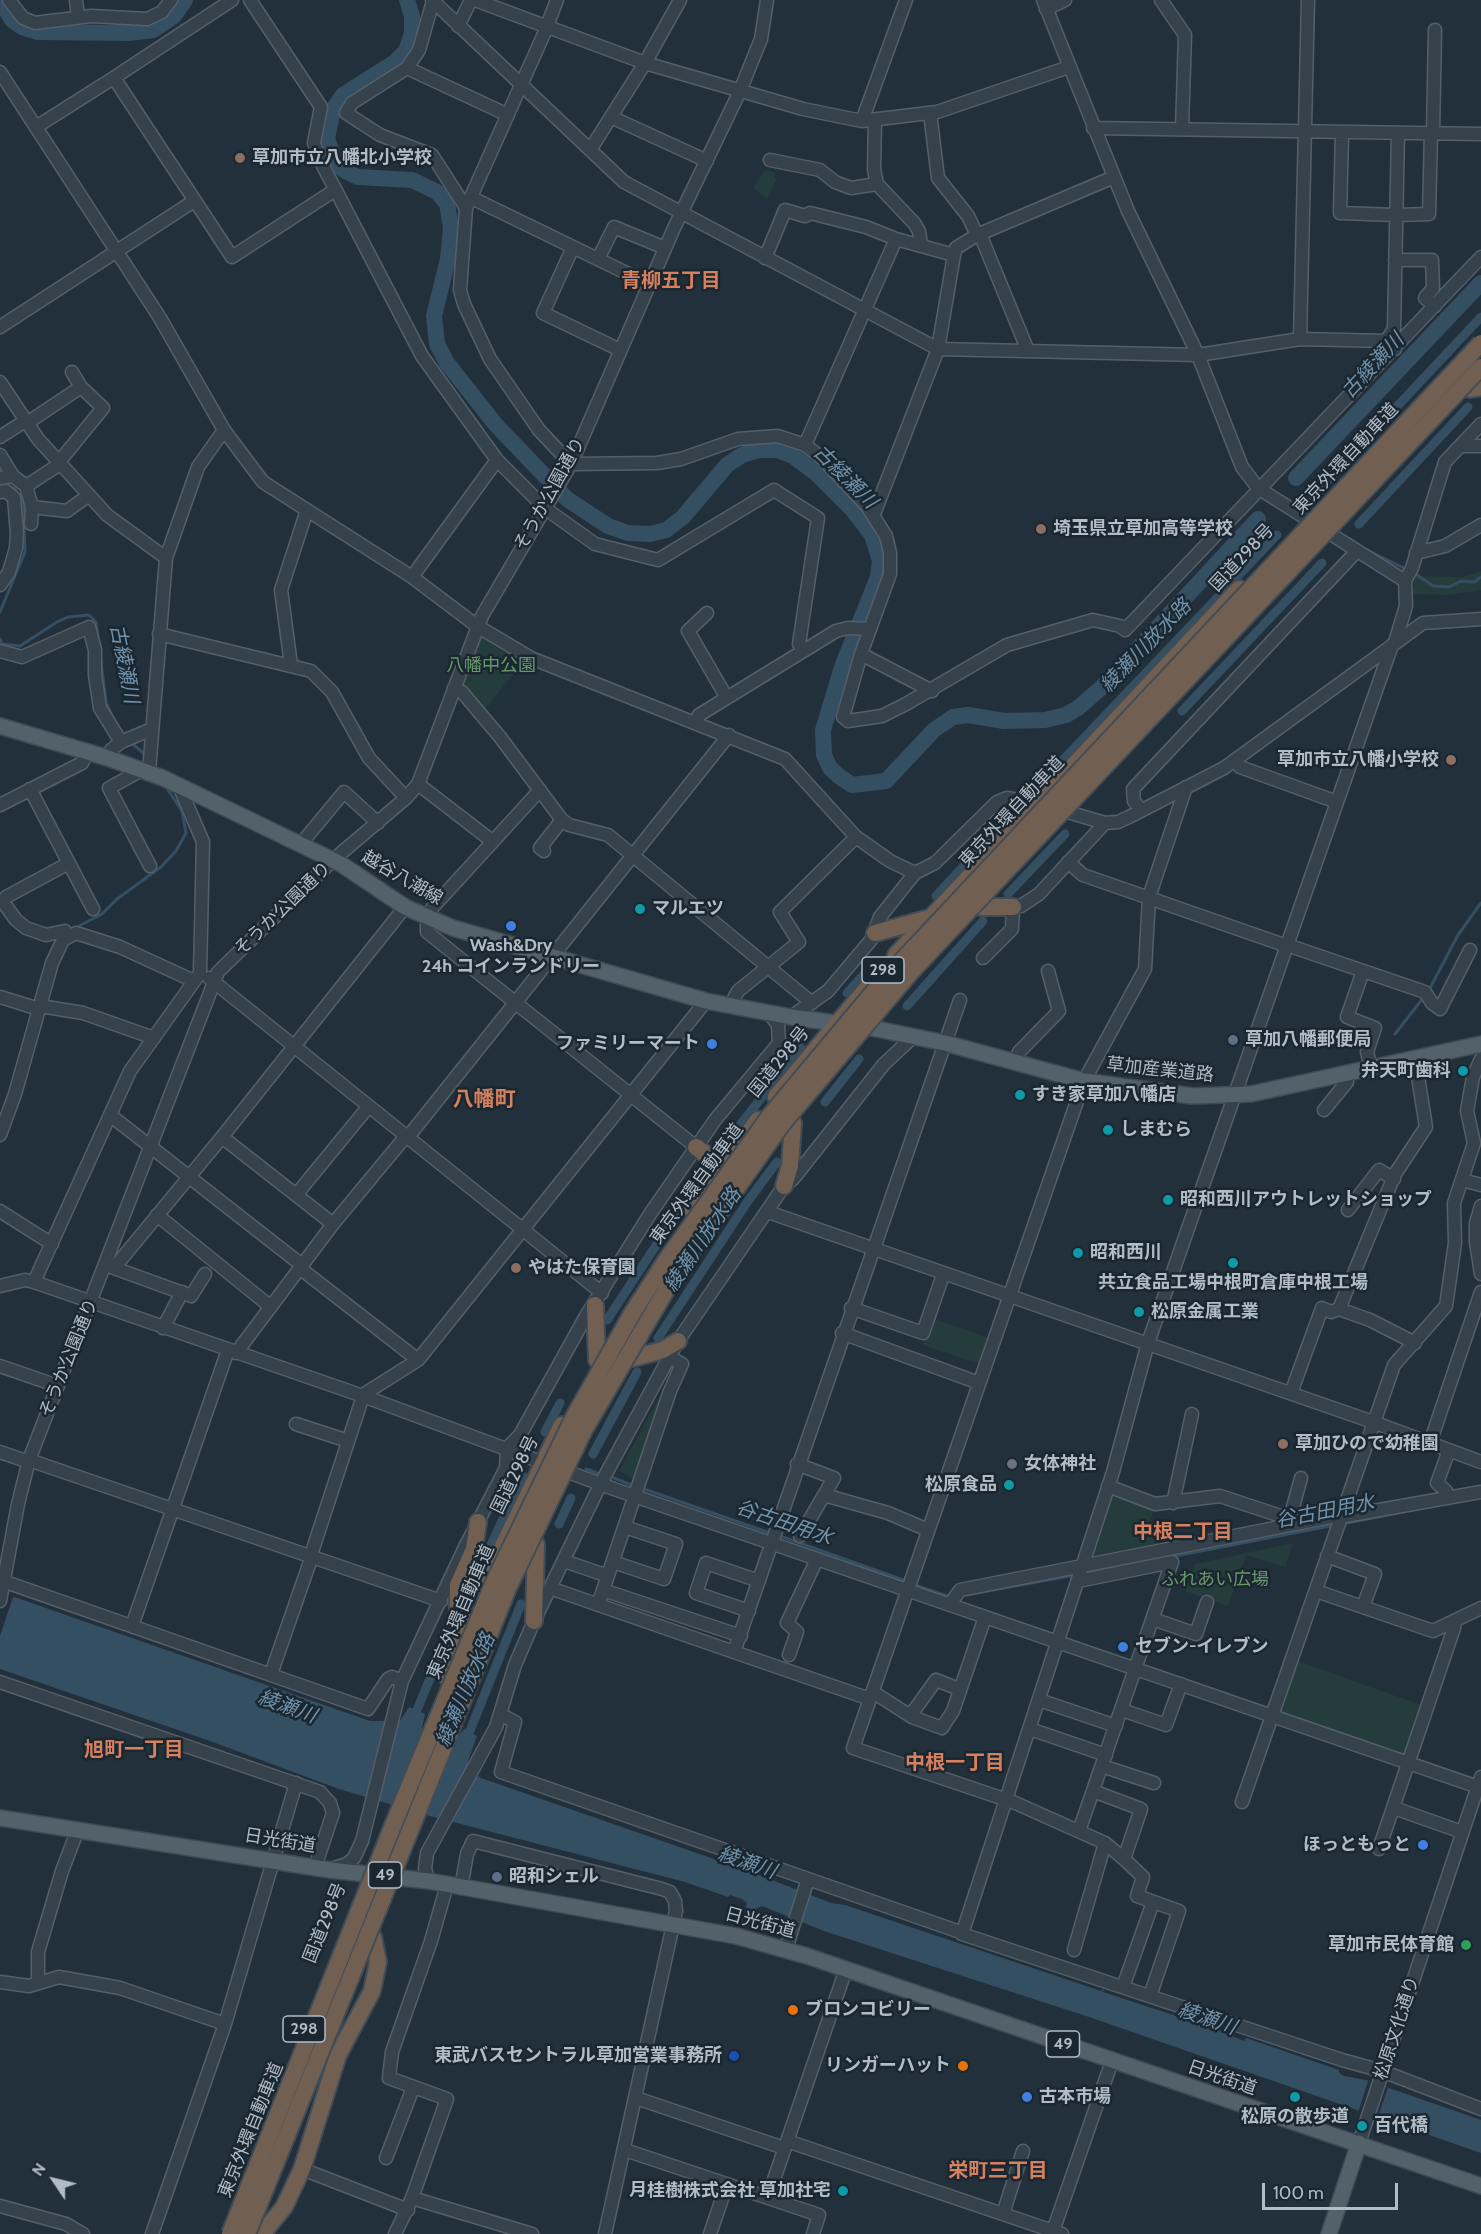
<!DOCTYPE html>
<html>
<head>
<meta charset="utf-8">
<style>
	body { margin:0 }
	#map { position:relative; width:1481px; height:2234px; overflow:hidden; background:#22303b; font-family:Cabin,sans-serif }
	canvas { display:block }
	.north { position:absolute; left:24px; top:2150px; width:60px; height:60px; -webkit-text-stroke:4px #1b2730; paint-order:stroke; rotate:305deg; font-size:16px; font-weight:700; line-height:24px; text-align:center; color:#b1bcc7 }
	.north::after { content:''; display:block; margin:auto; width:21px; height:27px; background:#b1bcc7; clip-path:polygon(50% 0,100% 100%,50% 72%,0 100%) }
	.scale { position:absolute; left:1262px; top:2183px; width:136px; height:27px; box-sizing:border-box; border:3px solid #b1bcc7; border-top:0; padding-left:8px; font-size:18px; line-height:21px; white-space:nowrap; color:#b1bcc7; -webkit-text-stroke:4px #1b2730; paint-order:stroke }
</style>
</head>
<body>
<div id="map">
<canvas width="1481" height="2234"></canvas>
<div class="north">N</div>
<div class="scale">100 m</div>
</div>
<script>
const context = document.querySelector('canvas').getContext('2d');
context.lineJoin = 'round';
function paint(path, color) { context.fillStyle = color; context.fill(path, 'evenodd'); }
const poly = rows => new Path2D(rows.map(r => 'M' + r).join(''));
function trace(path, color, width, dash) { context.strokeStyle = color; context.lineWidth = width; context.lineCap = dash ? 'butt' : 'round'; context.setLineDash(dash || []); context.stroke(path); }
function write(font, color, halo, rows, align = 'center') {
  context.font = font + ' Cabin,"Noto Sans JP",sans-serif'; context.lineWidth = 5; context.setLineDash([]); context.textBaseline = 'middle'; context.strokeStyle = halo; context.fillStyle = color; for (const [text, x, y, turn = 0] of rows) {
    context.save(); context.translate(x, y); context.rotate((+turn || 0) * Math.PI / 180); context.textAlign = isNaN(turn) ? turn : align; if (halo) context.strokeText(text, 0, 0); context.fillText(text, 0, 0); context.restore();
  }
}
const green = poly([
	[766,169,776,173,774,177,777,178,767,199,753,188],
	[1481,571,1481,590,1450,595,1412,594,1415,576,1463,577],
	[485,637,525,659,483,712,460,685,478,640],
	[932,1318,992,1339,982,1365,923,1345],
	[675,1368,635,1479,619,1471],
	[1113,1494,1154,1509,1145,1533,1159,1541,1158,1546,1091,1560],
	[1293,1543,1285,1567,1246,1555,1228,1606,1185,1591,1195,1564],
	[1295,1660,1421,1705,1405,1754,1279,1711]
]);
const water = poly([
	[0,1592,370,1721,400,1721,409,1707,425,1714,422,1728,455,1741,464,1729,477,1736,468,1761,468,1769,481,1778,754,1873,831,1903,845,1905,1101,1991,1104,1988,1103,1992,1225,2032,1228,2029,1229,2035,1244,2041,1246,2038,1339,2070,1339,2073,1344,2076,1366,2080,1481,2120,1481,2153,1089,2017,824,1931,762,1906,753,1910,746,1908,747,1903,742,1899,730,1895,728,1897,685,1882,430,1816,339,1789,210,1741,0,1669]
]);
const pier = poly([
	[0,1589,14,1594,0,1636],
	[1369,2078,1389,2085,1377,2119,1358,2113]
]);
const stream = poly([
	[1363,548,1408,570],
	[1414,573,1433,586,1449,587,1461,581,1474,582,1481,577],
	[0,612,25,552,23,502,15,489,7,486],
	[0,639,2,644,20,646,57,622,68,617,89,615,96,622,106,702,113,718],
	[129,741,147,756],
	[79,926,102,914,117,899,161,867,176,851,186,833,182,811,166,787],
	[1429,990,1458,935,1481,903],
	[1395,1034,1423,998],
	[586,1469,600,1474],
	[611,1477,634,1486],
	[641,1488,770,1533],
	[1342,1524,1403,1512],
	[777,1535,906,1581],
	[1175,1556,1335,1525],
	[1090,1572,1144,1561],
	[912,1584,947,1596],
	[966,1595,1070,1576]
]);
const canal = poly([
	[1313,496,1481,317],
	[1359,524,1468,407],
	[1182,711,1322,563],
	[1041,783,1277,535],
	[1008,894,1065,834],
	[936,896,1007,819],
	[847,993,868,970],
	[907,1006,983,921],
	[825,1102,859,1059],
	[732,1135,801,1048],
	[607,1320,703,1174],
	[658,1338,748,1201,777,1162],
	[545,1432,560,1403],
	[593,1454,637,1372],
	[559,1524,571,1498],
	[484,1560,523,1476],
	[412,1722,429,1681,447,1648],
	[465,1743,521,1604]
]);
const river = poly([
	[0,0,12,20,22,27,38,32,129,33,153,30,174,16,185,0],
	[407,0,412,16,412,33,406,51,395,62,343,95,333,110,327,138,336,164,347,172,358,177,412,180,437,192,447,204,451,227,448,259,434,316,437,344,447,363,496,425,567,499,608,526,628,533,650,534,666,530,683,517,727,465,742,455,758,450,778,450,793,456,817,474,852,509,872,535,880,561,878,577,842,667,823,730,824,755,830,768,840,777,852,785,886,781,934,730,953,717,968,715,1004,721,1045,720,1066,715,1078,708,1102,687,1258,519],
	[1296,478,1481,283]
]);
const minor = poly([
	[9,0,23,18,35,23,91,16,147,19,162,12,171,0],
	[76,0,78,17],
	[232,0,115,77,118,84,232,257,335,190],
	[250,0,321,107,314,143,320,160,422,356,497,460,546,509,595,544,658,560,774,490,818,518,799,644,803,651],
	[432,0,624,182,938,349,1198,355,1300,339,1386,341,1395,349],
	[475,0,645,63,803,109,862,121,937,112,1069,67],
	[1043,0,1128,211,1198,355,1242,467,1258,488,1405,581,1406,606,1395,642],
	[1161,0,1185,35,1182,129],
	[433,1,419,50,407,68,352,103,346,113,380,135,432,155,466,208],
	[1046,9,1065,0],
	[458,26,471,0],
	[547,26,557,0],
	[547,27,466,208,460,290,464,304,490,359,539,430,571,464,657,463,681,459,738,439,778,436,805,445,822,458,867,506,886,536,890,553,890,574,861,654,843,717,848,721,882,716,906,704,1007,645,1093,620,1120,626,1125,630,1481,257],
	[407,68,508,115],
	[0,72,160,318,224,430,263,482,412,577,477,626,531,658,785,759,856,837,890,861,915,873,935,863,997,802,1007,798,1037,803,1105,823,1118,822,1129,817,1224,768,1423,623,1481,619],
	[930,113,938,178,968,216,977,235],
	[611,117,707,161],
	[862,121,906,0],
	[875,121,874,169,877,184,914,223,919,231,921,245],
	[36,127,115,77],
	[1093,128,1481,134],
	[1342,133,1340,213,1396,215,1429,214,1431,133],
	[1433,133,1435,30],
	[590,150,645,63,680,0],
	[770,160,820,170,835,182,851,188,877,184],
	[472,198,649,284],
	[980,234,1028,351],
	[573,247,543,313,620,350],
	[765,258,785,210,805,216,810,213,866,227,896,239,954,255,956,248,977,235,1114,177],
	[598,259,614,227,665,248],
	[1395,260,1432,260,1433,288,1425,298,1435,306],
	[0,327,194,201],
	[1300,339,1308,0],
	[1386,341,1394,329,1398,133],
	[0,382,38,439,107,515,166,558],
	[27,423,81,387],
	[0,437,25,421],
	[805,445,896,239],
	[1460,446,1481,446],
	[0,455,13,476],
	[59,462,103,408,81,387,72,372],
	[0,478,13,476,26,486,32,507,31,524],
	[26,486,60,464],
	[0,492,6,491,14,498,17,533,16,548,9,572,0,585],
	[32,507,67,511,89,495],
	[874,514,938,349,954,255],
	[1416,553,1445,546,1481,525],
	[412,577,497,460],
	[1405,581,1412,568,1445,462,1481,424],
	[707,613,688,631,727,698],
	[159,634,311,671,332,692,369,758,406,798],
	[1392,645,1148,1343,1113,1472,962,1934,1342,2060,1382,2071,1481,2109],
	[0,651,22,657,89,627,95,650,95,675,100,708,121,742,111,750,108,758],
	[861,654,932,691],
	[291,665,281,590,307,510],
	[454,688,462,692,500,737,562,820,569,825,608,835,812,1003],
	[696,723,699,715,836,631,848,628,870,629],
	[121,742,152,729],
	[1235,760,1240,767,1337,802],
	[142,770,109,788,150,866],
	[149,772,166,558,198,467,224,430],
	[418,784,492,841],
	[30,789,93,909],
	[540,790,433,907,427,917,427,932,696,1147],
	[0,805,82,763,88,751],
	[1141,810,1134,801,1133,789,1356,552],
	[300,845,344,792,378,823],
	[544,851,540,848,562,820],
	[1068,862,1083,875,1287,946],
	[67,936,65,931,46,935,26,928,16,920,3,902,6,897,69,863],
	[1287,945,1425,992,1432,1003,1440,1009,1470,950],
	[983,958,1012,929,1013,907,1021,906,1039,894,1105,823],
	[1363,971,1347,1017,1375,1028,1367,1052,1371,1068],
	[209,978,602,1293],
	[0,997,39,1009],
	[40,1006,83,1013,154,1038],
	[730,1006,738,991,799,942,780,912,856,837],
	[791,1017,828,991,871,940,880,917,915,873],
	[1415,1058,1426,1127,1395,1174,1339,1309,1370,1320,1415,1343],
	[1015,1062,1019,1052,1059,1011,1048,971],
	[1324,1110,1347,1082,1347,1073],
	[110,1115,303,1266],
	[0,1135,15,1094,52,963,63,940,76,933,120,947,194,981],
	[222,1137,333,1224],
	[408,1137,729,735],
	[1462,1180,1481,1185],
	[296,1195,369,1106],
	[1481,1206,1476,1223,1476,1242,1481,1274],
	[1348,1210,1379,1170,1394,1179],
	[0,1211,52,1244],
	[768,1212,1373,1422,1481,1462],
	[157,1215,271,1307],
	[106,1265,114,1268,222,1137,405,907],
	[114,1268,191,1296,205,1274],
	[301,1269,418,1360],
	[34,1282,130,1071,200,973,203,842,179,786],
	[0,1286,25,1280,34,1282,363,1396,614,1489,1481,1788],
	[851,1308,923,1333,943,1275],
	[163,1328,182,1292],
	[842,1333,979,1383],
	[236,1353,333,1224,406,1136],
	[0,1366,58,1386],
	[1291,1393,1322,1308,1331,1312,1339,1309],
	[361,1396,418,1360,706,1001],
	[296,1424,348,1441],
	[1430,1443,1481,1292],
	[0,1452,29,1462],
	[29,1460,441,1601],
	[797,1464,834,1478,800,1536],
	[1108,1486,1155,1504,1220,1496,1302,1523],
	[824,1495,888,1513,928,1530],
	[1448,1498,1446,1491,1437,1483,1449,1450],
	[1173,1503,1192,1414],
	[1340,1517,1481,1492],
	[1290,1518,1301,1478],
	[311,1555,363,1396],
	[1327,1556,1375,1574,1363,1607],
	[564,1561,608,1576],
	[613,1562,664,1579,676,1544,625,1527],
	[0,1580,368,1709,388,1679,392,1677,402,1681],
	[1078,1581,1172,1562],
	[550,1588,734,1652],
	[603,1590,741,1636],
	[1316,1591,1433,1631,1481,1608],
	[0,1601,18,1504,29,1460,218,972,333,860,406,798,418,784,482,616,571,464,674,228,740,91,761,39,767,0],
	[950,1604,960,1590,1341,1515],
	[598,1605,670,1391,682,1364,669,1357],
	[749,1611,696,1593,706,1563,759,1581],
	[1153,1619,1196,1634,1207,1602],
	[132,1626,228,1350],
	[789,1655,797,1632,787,1623,817,1559],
	[271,1674,312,1556],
	[0,1682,320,1792,330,1803,333,1813,315,1867],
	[873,1692,912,1717,942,1728,953,1711,985,1617],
	[870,1699,734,1652,960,1000],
	[1039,1700,1116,1726],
	[1122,1710,1166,1725,1181,1684],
	[500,1714,515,1722,501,1772,963,1933],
	[910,1716,936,1680,959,1689],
	[1030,1729,1106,1755],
	[1102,1766,1154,1783],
	[1093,1791,1141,1809,1124,1859],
	[1242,1802,1394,1365,1446,1306,1455,1243,1454,1203,1474,1143,1467,1111,1473,1077,1481,1059],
	[1394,1808,1462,1832],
	[1079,1831,1172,1562],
	[1379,1849,1454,1628,1455,1621],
	[331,1869,347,1864,354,1858,362,1841,402,1681,465,1547,506,1468,507,1448,520,1435,586,1316,650,1214,715,1120,779,1043,778,1025,769,1013],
	[429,1881,425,1869,427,1853,496,1727,515,1665,534,1621,601,1483,678,1341,784,1186,793,1179,884,1064,914,1036],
	[461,1888,467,1854,473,1841,662,1889,670,1892,675,1901,676,1911,605,2234],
	[786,1949,808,1879],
	[1074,1950,1105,1843],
	[0,1982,29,1986,59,1977,120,1988,225,2024],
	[38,1983,38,1952,62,1871,78,1829],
	[1123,1987,1153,1902],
	[1150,1996,1179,1911,1137,1896,1143,1877,1124,1859,1105,1843,1013,1802,853,1748,1084,1081,1145,969,1149,897,1186,787],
	[636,2098,784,2148],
	[787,2141,1062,2234],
	[1359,2143,1481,1777],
	[625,2150,819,2215,813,2234],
	[386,2158,413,2088],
	[302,2169,408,2210],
	[768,2197,846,1969],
	[412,2198,532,2234],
	[0,2206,66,2224,83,2234],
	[1003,2214,1023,2151],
	[152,2234,225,2024,296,1783],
	[395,2234,412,2198,447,2099,389,2078,392,2052,431,1941,447,1885],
	[710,2234,727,2184],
	[1052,2234,1112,2061]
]);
const major = poly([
	[0,726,108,758,163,778,341,864,405,907,453,928,706,1001,791,1017,872,1028,945,1043,1084,1081,1192,1096,1251,1094,1481,1044],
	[0,1818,330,1870,429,1881,736,1936,807,1956,1481,2186],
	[1329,2234,1359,2143]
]);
const highway = poly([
	[1470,389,1481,387],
	[980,907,1013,907],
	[875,933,930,918],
	[896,955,1239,589],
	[776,1097,869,986],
	[696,1147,708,1156,732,1154],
	[784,1186,790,1166,793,1123],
	[692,1210,758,1120],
	[595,1305,597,1360],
	[633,1358,663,1350,678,1341],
	[484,1585,562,1425],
	[534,1621,536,1544],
	[458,1639,458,1585,474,1549,478,1522],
	[446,1676,471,1617],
	[262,2234,284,2207,302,2169,338,2055,372,1991,378,1962,373,1937]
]);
const highwayBridge = poly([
	[230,2234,394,1823,494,1582,574,1417,633,1312,667,1259,769,1117,882,982,1481,343],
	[247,2234,508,1588,584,1430,675,1275,782,1124,910,973,1481,367]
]);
const markers = [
	[240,158,6,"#8d6e63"],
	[1041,529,6,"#8d6e63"],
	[1451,760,6,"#8d6e63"],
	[640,909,6,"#0f9aa8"],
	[511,926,6,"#3f7fe0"],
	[1233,1040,6,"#5c6f8a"],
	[712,1044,6,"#3f7fe0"],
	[1463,1071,6,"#0f9aa8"],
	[1020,1095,6,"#0f9aa8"],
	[1108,1130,6,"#0f9aa8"],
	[1168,1200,6,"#0f9aa8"],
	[1078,1253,6,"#0f9aa8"],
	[1233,1263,6,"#0f9aa8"],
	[516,1268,6,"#8d6e63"],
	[1139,1312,6,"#0f9aa8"],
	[1283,1444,6,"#8d6e63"],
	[1012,1464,6,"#6b7280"],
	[1009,1485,6,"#0f9aa8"],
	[1123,1647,6,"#3f7fe0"],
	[1423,1845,6,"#3f7fe0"],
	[497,1877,6,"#5c6f8a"],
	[1466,1945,6,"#2e9e5b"],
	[793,2010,6,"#e8710a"],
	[734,2056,6,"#1a4fb4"],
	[963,2066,6,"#e8710a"],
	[1027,2097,6,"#3f7fe0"],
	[1295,2097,6,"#0f9aa8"],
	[1362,2126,6,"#0f9aa8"],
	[843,2191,6,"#0f9aa8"]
];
const shields = [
	[883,970,42],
	[385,1875,33],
	[304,2029,42],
	[1063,2044,33]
];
const shieldNames = [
	["298",883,970],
	["49",385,1875],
	["298",304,2029],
	["49",1063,2044]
];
const poiNames = [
	["草加市立八幡北小学校",252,158],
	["埼玉県立草加高等学校",1053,529],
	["草加市立八幡小学校",1439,760,"right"],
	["マルエツ",652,909],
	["Wash&Dry",511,946,"center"],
	["24h コインランドリー",511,967,"center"],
	["草加八幡郵便局",1245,1040],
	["ファミリーマート",700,1044,"right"],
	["弁天町歯科",1451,1071,"right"],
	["すき家草加八幡店",1032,1095],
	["しまむら",1120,1130],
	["昭和西川アウトレットショップ",1180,1200],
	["昭和西川",1090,1253],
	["やはた保育園",528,1268],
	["共立食品工場中根町倉庫中根工場",1233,1283,"center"],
	["松原金属工業",1151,1312],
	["草加ひので幼稚園",1295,1444],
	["女体神社",1024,1464],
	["松原食品",997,1485,"right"],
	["セブン-イレブン",1135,1647],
	["ほっともっと",1411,1845,"right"],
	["昭和シェル",509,1877],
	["草加市民体育館",1454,1945,"right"],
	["ブロンコビリー",805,2010],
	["東武バスセントラル草加営業事務所",722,2056,"right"],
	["リンガーハット",951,2066,"right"],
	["古本市場",1039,2097],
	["松原の散歩道",1295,2117,"center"],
	["百代橋",1374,2126],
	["月桂樹株式会社 草加社宅",831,2191,"right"]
];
const streetNames = [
	["東京外環自動車道",1346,459,-47],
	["そうか公園通り",550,494,-61],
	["国道298号",1242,558,-47],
	["東京外環自動車道",1012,812,-47],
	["越谷八潮線",402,878,30],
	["そうか公園通り",283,909,-44],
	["国道298号",779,1062,-51],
	["草加産業道路",1160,1070,6],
	["東京外環自動車道",697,1184,-54],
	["そうか公園通り",69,1358,-68],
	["国道298号",515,1475,-64],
	["東京外環自動車道",461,1612,-67],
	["日光街道",280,1841,9],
	["国道298号",325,1923,-68],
	["日光街道",760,1923,15],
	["松原文化通り",1397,2028,-72],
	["日光街道",1222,2078,19],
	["東京外環自動車道",251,2130,-68]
];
const parkNames = [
	["八幡中公園",491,666],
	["ふれあい広場",1215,1580]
];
const neighbourhoodNames = [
	["青柳五丁目",671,281],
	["中根二丁目",1183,1532],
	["旭町一丁目",134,1750],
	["中根一丁目",955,1763],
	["栄町三丁目",998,2171]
];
const waterNames = [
	["古綾瀬川",1373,366,-47],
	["古綾瀬川",845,477,45],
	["綾瀬川放水路",1146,646,-46],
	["古綾瀬川",124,664,79],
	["綾瀬川放水路",703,1240,-56],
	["谷古田用水",1325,1512,-11],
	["谷古田用水",784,1523,19],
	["綾瀬川放水路",466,1690,-67],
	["綾瀬川",287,1707,20],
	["綾瀬川",747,1863,19],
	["綾瀬川",1207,2019,19]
];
const quarterNames = [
	["八幡町",484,1100]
];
paint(green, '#243c3b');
paint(water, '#354f62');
paint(pier, '#22303b');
trace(stream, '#354f62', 3);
trace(canal, '#354f62', 9);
trace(river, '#354f62', 16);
trace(minor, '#545f69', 15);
trace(major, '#3f4b54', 18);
trace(highway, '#414c56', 20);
trace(minor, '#36424b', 12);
trace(major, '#53616b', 15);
trace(highway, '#716052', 16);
trace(highwayBridge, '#414c56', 20, []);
trace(highwayBridge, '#716052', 16);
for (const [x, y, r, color] of markers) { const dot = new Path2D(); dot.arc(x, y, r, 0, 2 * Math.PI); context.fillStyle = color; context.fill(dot); trace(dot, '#1b2730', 2); }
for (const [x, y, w] of shields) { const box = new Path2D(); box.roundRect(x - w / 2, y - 13, w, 26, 4.5); context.fillStyle = '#1b2730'; context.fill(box); trace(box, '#b1bcc7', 1.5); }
write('bold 16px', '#b1bcc7', null, shieldNames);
write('bold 18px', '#b1bcc7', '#1b2730', poiNames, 'left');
write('18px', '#b1bcc7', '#1b2730', streetNames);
write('18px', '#67986b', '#1b2730', parkNames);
write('bold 20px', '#d5805e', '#1b2730', neighbourhoodNames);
write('italic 20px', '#7092aa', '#1b2730', waterNames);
write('bold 21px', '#d5805e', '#1b2730', quarterNames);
</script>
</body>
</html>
